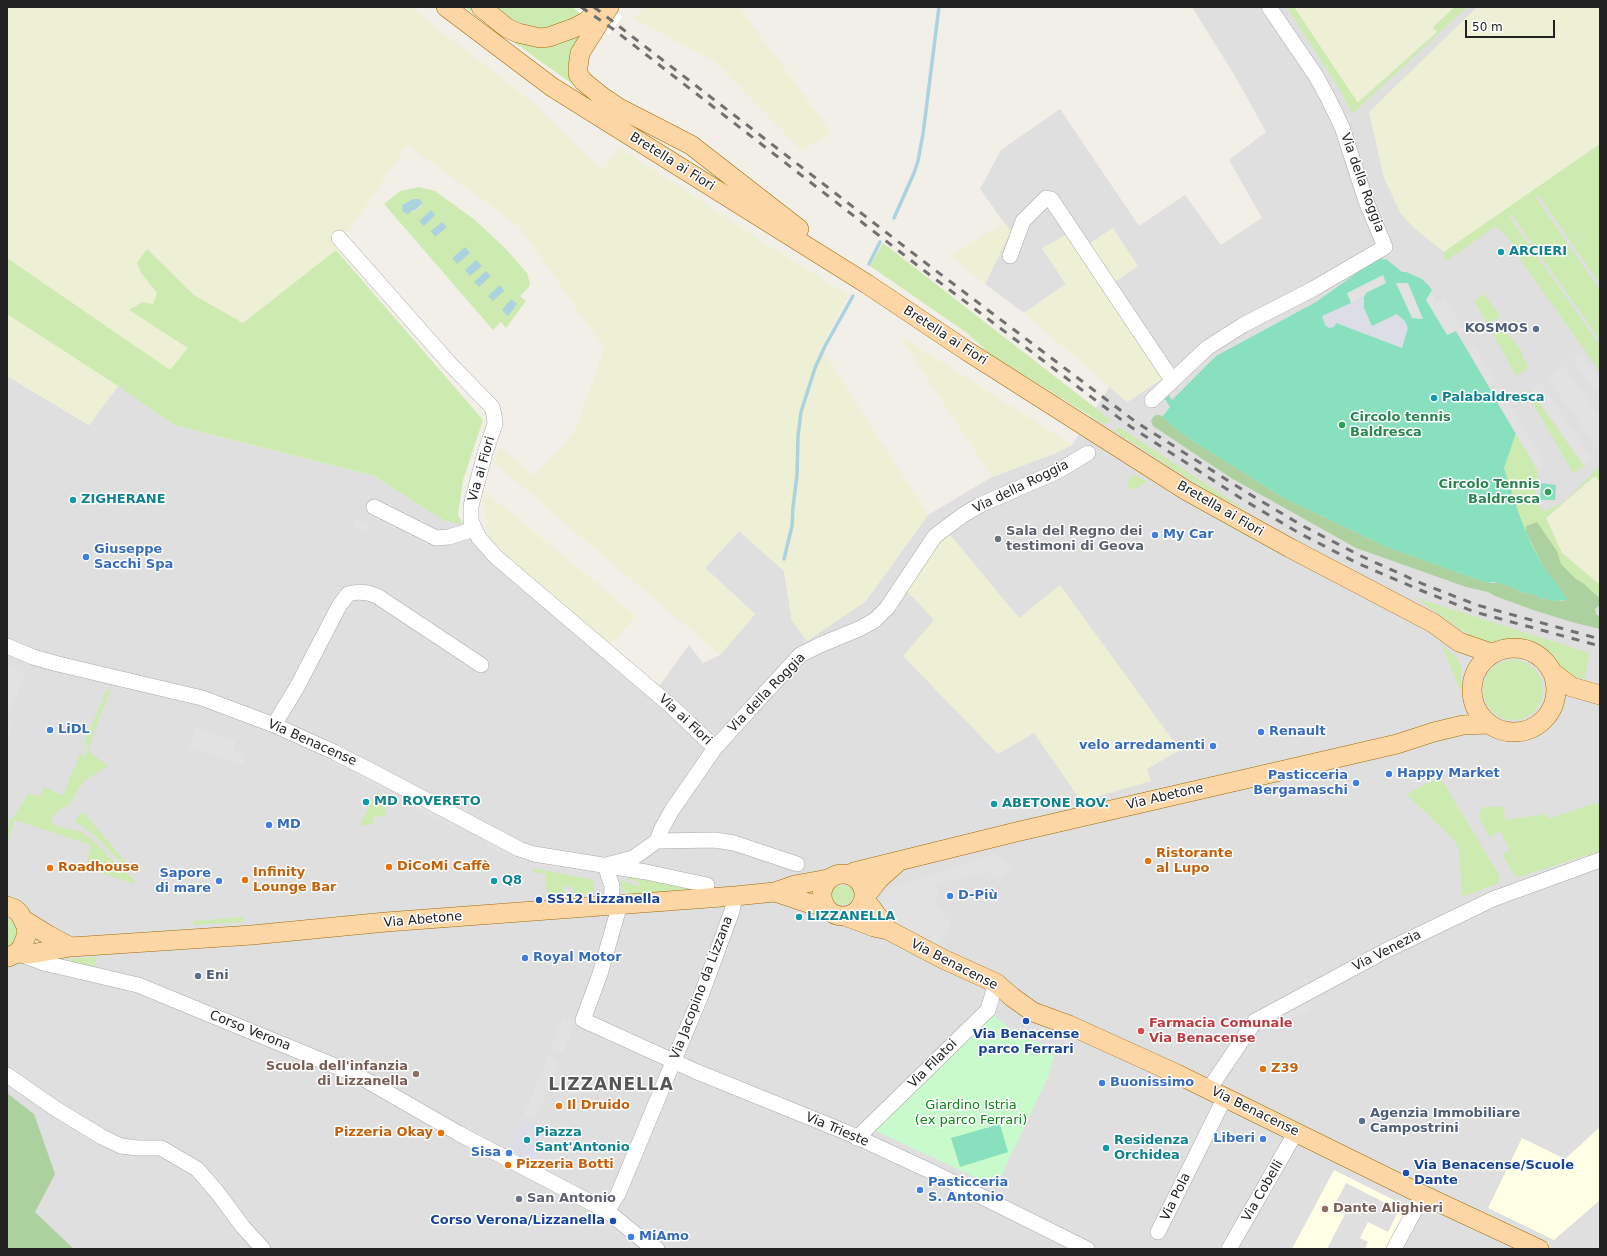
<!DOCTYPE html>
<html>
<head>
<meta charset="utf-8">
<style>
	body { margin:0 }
	#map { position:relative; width:1607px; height:1256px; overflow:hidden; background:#f2efe9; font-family:"DejaVu Sans",sans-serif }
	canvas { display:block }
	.frame { position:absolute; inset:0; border:8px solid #222; pointer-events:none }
	.scale { position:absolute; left:1465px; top:20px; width:90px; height:18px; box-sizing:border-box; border:2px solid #222; border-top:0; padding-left:5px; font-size:12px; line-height:14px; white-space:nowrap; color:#222; -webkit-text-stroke:3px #fff; paint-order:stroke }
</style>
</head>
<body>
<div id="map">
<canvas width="1607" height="1256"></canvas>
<div class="frame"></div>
<div class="scale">50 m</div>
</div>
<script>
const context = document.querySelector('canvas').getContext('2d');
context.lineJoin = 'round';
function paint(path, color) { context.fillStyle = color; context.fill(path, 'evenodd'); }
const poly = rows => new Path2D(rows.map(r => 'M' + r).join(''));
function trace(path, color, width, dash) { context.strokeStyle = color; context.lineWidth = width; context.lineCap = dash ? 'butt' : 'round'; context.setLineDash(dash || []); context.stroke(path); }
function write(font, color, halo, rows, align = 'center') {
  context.font = font + ' "DejaVu Sans",sans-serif'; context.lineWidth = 3; context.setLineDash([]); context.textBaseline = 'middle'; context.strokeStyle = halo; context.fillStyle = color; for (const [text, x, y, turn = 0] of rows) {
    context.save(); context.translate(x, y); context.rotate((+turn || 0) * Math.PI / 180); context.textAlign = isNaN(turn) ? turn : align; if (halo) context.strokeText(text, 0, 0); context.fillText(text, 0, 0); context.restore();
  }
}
const residential = poly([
	[1192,7,1600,7,1600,1249,74,1249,35,1212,34,1114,7,1093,7,376,89,425,118,386,174,425,374,476,445,521,477,524,489,543,657,689,689,645,703,663,720,655,755,614,705,568,739,531,784,571,792,621,865,602,928,515,992,477,1056,453,1072,445,1110,386,1127,402,1162,379,1106,288,1113,228,1079,251,1042,248,1066,284,1024,313,985,284,1010,231,980,189,1001,150,1060,109,1139,226,1185,195,1221,245,1262,218,1229,160,1266,132,1235,76]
]);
const education = poly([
	[1600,1127,1600,1200,1554,1240,1488,1208,1522,1138,1565,1159],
	[1334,1170,1410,1208,1389,1249,1365,1249,1368,1242,1360,1238,1368,1222,1388,1232,1399,1210,1346,1183,1333,1208,1345,1214,1327,1249,1292,1249]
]);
const farmland = poly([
	[7,7,410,7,529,99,602,171,620,148,749,233,848,295,821,348,928,515,865,602,807,641,792,621,784,571,739,531,705,568,755,614,720,655,493,462,500,447,534,476,565,443,578,424,604,348,519,226,407,145,336,250,243,323,194,295,146,249,141,273,157,293,153,304,188,348,170,371,7,258],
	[645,7,739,7,831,132,802,151,714,61,633,19],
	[1294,7,1455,7,1433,27,1437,32,1357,103],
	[1477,7,1600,7,1600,144,1444,252,1414,228,1401,214,1384,178,1369,112],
	[1005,223,1011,231,985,284,950,255],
	[1113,228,1138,266,1106,288,1162,379,1127,402,1024,313,1066,284,1042,248,1069,233,1080,251],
	[7,314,118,386,89,425,7,376],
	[899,335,1072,445,1056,453,992,477],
	[1596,475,1600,479,1600,585,1562,553,1546,518],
	[482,489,636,616,608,647,489,543],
	[948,532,1019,618,1060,585,1180,750,1147,769,1151,781,1081,801,1034,733,998,754,903,656,934,620,908,592,922,566]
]);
const grass = poly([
	[465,7,474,7,512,36,585,32,582,91],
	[492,7,572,7,581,14,568,23,539,30,513,24],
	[1287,7,1294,7,1358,103,1437,32,1433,27,1455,7,1467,7,1352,114,1342,93],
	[1600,144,1600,284,1539,196,1536,198,1600,290,1600,340,1512,215,1509,217,1600,345,1600,372,1515,252,1517,251,1503,231,1501,233,1496,226,1445,262,1444,252],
	[419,187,435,191,475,220,505,248,527,273,530,283,529,287,520,296,526,301,506,328,501,322,493,330,384,204,400,191],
	[413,199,418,199,422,205,414,212,404,204],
	[883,243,1111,420,1105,425,1019,372,990,354,967,333,870,266],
	[147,249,194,295,243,323,336,250,483,420,463,480,458,515,463,524,445,521,374,476,174,425,118,386,7,314,7,258,170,370,188,348,129,310,142,302,153,304,157,293,141,273,137,263],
	[1484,294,1500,316,1488,324,1474,301],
	[1504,325,1508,334,1520,349,1528,368,1516,376,1492,332],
	[1530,389,1584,466,1573,473,1528,395],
	[1119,427,1249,512,1206,490,1114,431],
	[1516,433,1538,471,1535,499,1544,512,1565,501,1600,466,1600,481,1594,476,1546,518,1562,553,1600,585,1600,597,1597,596,1583,583,1576,579,1561,564,1557,551,1541,527,1536,595,1530,594,1504,467],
	[1134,475,1147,481,1136,489,1131,489,1128,488,1127,482,1130,478],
	[1416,598,1590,653,1585,679,1566,674,1561,669,1551,654,1544,648,1535,643,1524,641,1514,642,1498,647,1470,636],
	[1441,644,1456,657,1462,669,1461,692],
	'1483 690a30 30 0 1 1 60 0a30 30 0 1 1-60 0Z',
	[111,689,89,746,90,751,92,754,106,764,108,765,107,767,85,780,79,788,69,805,59,810,51,819,52,823,56,826,81,832,91,839,135,881,134,884,85,867,91,845,15,820,7,843,9,818,12,819,29,793,40,797,44,787,63,795,80,754,85,756,89,746,84,743,106,691],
	[1434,767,1499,875,1499,882,1494,885,1462,897,1459,849,1454,840,1406,794,1435,780],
	[377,792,384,796,386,816,373,817,373,824,361,826,361,823],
	[1595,803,1600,805,1600,851,1519,877,1514,875,1512,872,1502,854,1510,850,1500,831,1489,837,1479,817,1479,813,1484,807,1504,807,1505,820,1547,814,1548,819],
	[83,812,137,875,126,867,95,836,74,821],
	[533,868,594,880,594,894,578,895,573,892,572,886,563,887,564,893,547,894,545,874,533,872],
	[632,873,681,883,692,892,629,894,621,888,621,880,638,886,640,883,624,877],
	[843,885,850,887,853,890,854,896,850,903,840,905,830,900,829,893,832,887],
	[244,917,244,922,194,925,194,921],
	[7,918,14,922,17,926,18,935,13,944,7,947],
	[97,957,94,971,59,960,81,958]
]);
const forest = poly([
	[1156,415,1160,415,1184,435,1282,497,1387,547,1487,583,1499,583,1514,588,1521,592,1536,595,1541,599,1546,598,1551,601,1557,600,1561,601,1567,600,1543,566,1526,532,1526,526,1537,522,1557,551,1561,564,1576,579,1583,583,1597,596,1600,597,1600,605,1595,609,1596,614,1600,617,1600,629,1575,623,1536,611,1495,596,1488,592,1466,587,1356,548,1231,478,1153,426,1151,421,1153,417],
	[7,1093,34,1114,55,1174,35,1212,74,1249,7,1249]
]);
const park = poly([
	[993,1015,1020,1037,1056,1048,1048,1077,996,1187,874,1130]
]);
const pitch = poly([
	[1383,258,1383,260,1386,259,1402,272,1406,272,1422,279,1430,287,1516,433,1504,468,1519,514,1531,544,1543,566,1565,595,1568,600,1551,601,1546,598,1541,599,1536,595,1521,592,1514,588,1499,583,1493,582,1487,583,1387,547,1282,497,1184,435,1162,417,1170,407,1165,399,1167,393,1172,400,1216,356,1316,302,1375,260],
	[1541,483,1556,485,1555,500,1540,500],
	[1000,1124,1008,1152,960,1167,951,1138]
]);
const parking = poly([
	[1383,275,1386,283,1366,293,1364,297,1351,303,1347,293],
	[1396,283,1408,283,1423,319,1412,318],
	[1432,290,1438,301,1444,297,1465,331,1459,336,1456,331,1447,335,1426,300],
	[1475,347,1496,383,1489,386,1469,351],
	[1581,353,1600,380,1600,389,1595,392,1572,359],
	[1563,365,1600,417,1600,448,1598,450,1546,377],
	[1540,382,1593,459,1584,466,1530,389],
	[1505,397,1546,465,1538,471,1497,402],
	[357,519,371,526,366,534,353,527],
	[7,664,26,674,7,718,14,721,7,738],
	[195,727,236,741,233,750,246,754,243,765,189,748],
	[318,749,347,765,345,769,316,753],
	[353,769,383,786,381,789,352,773],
	[410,800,456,824,454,828,407,803],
	[488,841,507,851,527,858,525,862,490,848,485,845],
	[994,854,1014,867,996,879,987,872,935,884,939,897,933,903,952,924,938,946,887,918,877,900,891,887],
	[536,860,580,868,579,872,535,864],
	[1304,1000,1310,1009,1280,1025,1275,1016],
	[563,1017,575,1022,563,1053,551,1048],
	[548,1056,560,1061,535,1120,524,1115]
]);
const plaza = poly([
	[1364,297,1364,308,1372,326,1397,314,1405,321,1408,328,1402,348,1336,323,1334,327,1329,328,1325,325,1322,316],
	[522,1119,544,1128,535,1164,509,1153]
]);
const water = poly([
	[413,199,420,199,422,204,414,211,413,210,408,214,403,212,402,206,404,204],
	[431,210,435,215,424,226,419,221],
	[442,222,447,227,435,237,431,231],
	[465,247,470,253,457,264,452,258],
	[476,260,482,266,470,276,465,270],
	[486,271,491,276,479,287,474,282],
	[500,285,504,291,493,301,488,296],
	[511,299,517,304,508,316,502,310]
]);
const pier = poly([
	[581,7,610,7,622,17,608,35,578,11]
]);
const stream = poly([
	[894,218,914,173,918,161,923,134,939,7],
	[869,264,880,242],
	[784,559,792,526,793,507,797,475,798,436,801,412,815,368,825,346,853,296]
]);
const minor = poly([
	[339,238,451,365,492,407,494,415,495,424,485,453,471,506,471,521,479,538,496,557,671,706,715,748],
	[1010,256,1023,221,1046,198,1051,199,1172,380],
	[1152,400,1207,348,1243,325,1313,289,1385,247,1366,201,1342,127,1328,98,1316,76,1269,7],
	[374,507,436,538,449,537,474,529],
	[7,646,33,657,58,664,202,698,274,725,334,752,381,776,519,849,534,854,646,872,707,885],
	[274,725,297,687,339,606,348,594,358,592,368,593,377,596,481,665],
	[657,841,715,840,734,843,797,864],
	[610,864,633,858,657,841,661,830,672,810,715,748,753,706,800,655,820,645,861,628,875,620,887,608,935,536,963,515,980,505,1058,471,1088,453],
	[605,865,612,886,611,905],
	[620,904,600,974,583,1020,695,1071,848,1133,928,1170,1087,1249],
	[22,955,44,963,138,985,357,1075,458,1133,607,1211,650,1246,657,1249],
	[7,1075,56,1109,102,1137,121,1146,138,1148,161,1148,197,1169,217,1192,243,1227,263,1249],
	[1209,1089,1255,1021,1385,951,1493,899,1600,860],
	[857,1138,988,1010,996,983],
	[607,1211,618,1194,702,993,732,911,735,896],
	[1158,1232,1225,1097],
	[1229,1249,1296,1132],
	[1394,1249,1423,1195]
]);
const major = poly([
	[446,7,552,87,867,284,967,351,1187,491,1290,548,1433,623,1459,642,1491,653],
	[481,7,507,28,518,33,540,38,549,37,574,28,587,21,601,7],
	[609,7,580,53,578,67,578,74,583,81,600,95,619,108,691,145,799,229],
	'1472 690a42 42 0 1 1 84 0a42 42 0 1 1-84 0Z',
	[1553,673,1572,687,1600,695],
	'822 895a21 21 0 1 1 42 0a21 21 0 1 1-42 0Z',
	[851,875,854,872,1016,832,1397,744,1434,732,1463,725,1488,724],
	[775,892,808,903,824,906],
	[7,906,15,909,20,914,26,926,27,934,22,947,17,953,8,957],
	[845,916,874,927,888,930,943,959,996,983,1012,997,1033,1012,1069,1025,1177,1074,1423,1195,1539,1249],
	[24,920,48,935,71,947],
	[888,930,864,898,879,879,896,864],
	[17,953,30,954,71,947,252,935,386,922,735,896,775,892,795,885,828,879]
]);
const rail = poly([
	[581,7,613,29,926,272,1131,427,1242,499,1299,533,1357,563,1420,590,1475,612,1600,646],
	[594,7,931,267,1136,422,1246,492,1303,526,1361,556,1423,584,1477,605,1600,639]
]);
const markers = [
	[1501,252,4,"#0f9aa8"],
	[1536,329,4,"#5c6f8a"],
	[1434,398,4,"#0f9aa8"],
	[1342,425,4,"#2e9e5b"],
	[1548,492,4,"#2e9e5b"],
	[73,500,4,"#0f9aa8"],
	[1155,535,4,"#3f7fe0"],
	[998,539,4,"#6b7280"],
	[86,557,4,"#3f7fe0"],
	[50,730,4,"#3f7fe0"],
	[1261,732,4,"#3f7fe0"],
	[1213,746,4,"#3f7fe0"],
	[1389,774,4,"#3f7fe0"],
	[1356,783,4,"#3f7fe0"],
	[366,802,4,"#0f9aa8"],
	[994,804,4,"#0f9aa8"],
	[269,825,4,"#3f7fe0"],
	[1148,861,4,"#e8710a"],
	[389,867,4,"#e8710a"],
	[50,868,4,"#e8710a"],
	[245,880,4,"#e8710a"],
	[219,881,4,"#3f7fe0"],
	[494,881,4,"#0f9aa8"],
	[950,896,4,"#3f7fe0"],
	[539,900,4,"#1a4fb4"],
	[799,917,4,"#0f9aa8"],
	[525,958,4,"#3f7fe0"],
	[198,976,4,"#5c6f8a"],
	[1026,1021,4,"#1a4fb4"],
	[1141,1031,4,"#e0444e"],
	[1263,1069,4,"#e8710a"],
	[416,1074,4,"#8d6e63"],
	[1102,1083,4,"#3f7fe0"],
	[559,1106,4,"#e8710a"],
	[1362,1121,4,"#5c6f8a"],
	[441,1133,4,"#e8710a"],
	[1263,1139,4,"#3f7fe0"],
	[527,1140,4,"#0f9aa8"],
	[1106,1148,4,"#0f9aa8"],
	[509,1153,4,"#3f7fe0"],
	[508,1165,4,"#e8710a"],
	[1406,1173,4,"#1a4fb4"],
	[920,1190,4,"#3f7fe0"],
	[519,1199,4,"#6b7280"],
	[1325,1209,4,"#8d6e63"],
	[613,1221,4,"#1a4fb4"],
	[631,1237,4,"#3f7fe0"]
];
const streetNames = [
	["Bretella ai Fiori",672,162,32],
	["Via della Roggia",1362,183,70],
	["Bretella ai Fiori",945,336,33],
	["Via ai Fiori",482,469,-74],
	["Via della Roggia",1021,487,-26],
	["Bretella ai Fiori",1220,509,30],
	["Via della Roggia",767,693,-46],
	["Via ai Fiori",685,720,43],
	["Via Benacense",312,743,24],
	["Via Abetone",1165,797,-13],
	["Via Abetone",423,920,-5],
	["Via Venezia",1387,951,-27],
	["Via Benacense",954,965,27],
	["Via Jacopino da Lizzana",702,988,-69],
	["Corso Verona",250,1031,22],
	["Via Filatoi",933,1064,-45],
	["Via Benacense",1255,1112,26],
	["Via Trieste",837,1130,23],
	["Via Cobelli",1263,1191,-60],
	["Via Pola",1176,1197,-64]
];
const cultureNames = [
	["ARCIERI",1509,252],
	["Palabaldresca",1442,398],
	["ZIGHERANE",81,500],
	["MD ROVERETO",374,802],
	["ABETONE ROV.",1002,804],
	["Q8",502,881],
	["LIZZANELLA",807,917],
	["Piazza",535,1133],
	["Sant'Antonio",535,1148],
	["Residenza",1114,1141],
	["Orchidea",1114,1156]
];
const serviceNames = [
	["KOSMOS",1528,329,"right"],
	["Eni",206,976],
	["Agenzia Immobiliare",1370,1114],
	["Campostrini",1370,1129]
];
const leisureNames = [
	["Circolo tennis",1350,418],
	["Baldresca",1350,433],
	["Circolo Tennis",1540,485,"right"],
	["Baldresca",1540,500,"right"]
];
const worshipNames = [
	["Sala del Regno dei",1006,532],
	["testimoni di Geova",1006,547],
	["San Antonio",527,1199]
];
const shopNames = [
	["My Car",1163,535],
	["Giuseppe",94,550],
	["Sacchi Spa",94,565],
	["LiDL",58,730],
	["Renault",1269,732],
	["velo arredamenti",1205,746,"right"],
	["Happy Market",1397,774],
	["Pasticceria",1348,776,"right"],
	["Bergamaschi",1348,791,"right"],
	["MD",277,825],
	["Sapore",211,874,"right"],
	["di mare",211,889,"right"],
	["D-Più",958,896],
	["Royal Motor",533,958],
	["Buonissimo",1110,1083],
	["Liberi",1255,1139,"right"],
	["Sisa",501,1153,"right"],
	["Pasticceria",928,1183],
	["S. Antonio",928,1198],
	["MiAmo",639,1237]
];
const foodNames = [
	["Ristorante",1156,854],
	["al Lupo",1156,869],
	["DiCoMi Caffè",397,867],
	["Roadhouse",58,868],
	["Infinity",253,873],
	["Lounge Bar",253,888],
	["Z39",1271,1069],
	["Il Druido",567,1106],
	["Pizzeria Okay",433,1133,"right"],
	["Pizzeria Botti",516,1165]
];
const transitNames = [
	["SS12 Lizzanella",547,900],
	["Via Benacense",1026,1035,"center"],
	["parco Ferrari",1026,1050,"center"],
	["Via Benacense/Scuole",1414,1166],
	["Dante",1414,1181],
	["Corso Verona/Lizzanella",605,1221,"right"]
];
const healthNames = [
	["Farmacia Comunale",1149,1024],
	["Via Benacense",1149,1039]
];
const educationNames = [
	["Scuola dell'infanzia",408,1067],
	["di Lizzanella",408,1082],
	["Dante Alighieri",1333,1209,"left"]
];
const parkNames = [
	["Giardino Istria",971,1106],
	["(ex parco Ferrari)",971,1121]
];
const districtNames = [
	["LIZZANELLA",611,1086]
];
paint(residential, '#e0dfdf');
paint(education, '#ffffe5');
paint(farmland, '#eef0d5');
paint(grass, '#cdebb0');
paint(forest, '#add19e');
paint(park, '#c8facc');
paint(pitch, '#88e0be');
paint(parking, '#e2e2e2');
paint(plaza, '#dddde8');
paint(water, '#aad3df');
paint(pier, '#fff');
trace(stream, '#aad3df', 3.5);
trace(minor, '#a9a9a9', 16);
trace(major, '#a06b00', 20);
trace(minor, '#fff', 15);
trace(major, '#fcd6a4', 19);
trace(rail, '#707070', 3, [8, 8]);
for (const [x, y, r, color] of markers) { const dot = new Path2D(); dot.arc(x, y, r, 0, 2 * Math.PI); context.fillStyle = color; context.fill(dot); trace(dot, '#fff', 1.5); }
write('13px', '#222', '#fff', streetNames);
write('bold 13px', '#0d838f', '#fff', cultureNames, 'left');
write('bold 13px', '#4e5e75', '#fff', serviceNames, 'left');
write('bold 13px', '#27864d', '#fff', leisureNames, 'left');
write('bold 13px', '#5b616d', '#fff', worshipNames, 'left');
write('bold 13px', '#366cbe', '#fff', shopNames, 'left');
write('bold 13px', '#c56008', '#fff', foodNames, 'left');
write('bold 13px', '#164399', '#fff', transitNames, 'left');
write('bold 13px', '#be3a42', '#fff', healthNames, 'left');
write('bold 13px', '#785e54', '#fff', educationNames, 'right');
write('13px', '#0c8416', '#fff', parkNames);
context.letterSpacing = '1px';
write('bold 17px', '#555', '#fff', districtNames);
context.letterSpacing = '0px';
</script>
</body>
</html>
